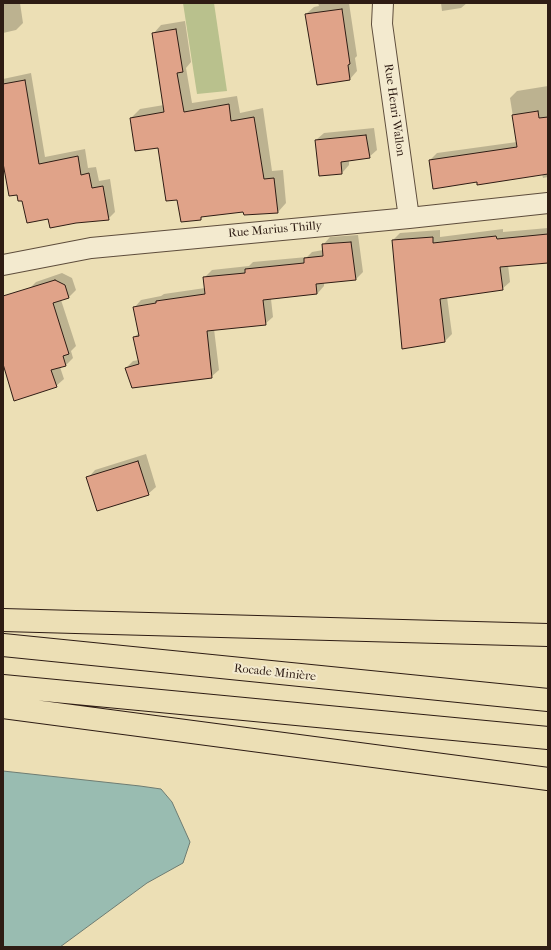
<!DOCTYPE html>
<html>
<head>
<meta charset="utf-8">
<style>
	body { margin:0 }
	#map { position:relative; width:551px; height:950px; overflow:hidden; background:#ecdfb5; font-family:"IM FELL French Canon",serif }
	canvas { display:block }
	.frame { position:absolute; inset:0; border:4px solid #2e1c14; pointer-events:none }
</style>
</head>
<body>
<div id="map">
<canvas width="551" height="950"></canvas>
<div class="frame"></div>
</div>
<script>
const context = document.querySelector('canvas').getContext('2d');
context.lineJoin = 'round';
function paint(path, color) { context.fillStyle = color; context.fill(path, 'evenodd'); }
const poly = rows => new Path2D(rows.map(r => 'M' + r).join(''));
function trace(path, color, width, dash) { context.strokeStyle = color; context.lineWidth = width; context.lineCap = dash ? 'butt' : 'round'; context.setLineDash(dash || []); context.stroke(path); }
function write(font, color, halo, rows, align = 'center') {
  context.font = font + ' "IM FELL French Canon",serif'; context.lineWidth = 4; context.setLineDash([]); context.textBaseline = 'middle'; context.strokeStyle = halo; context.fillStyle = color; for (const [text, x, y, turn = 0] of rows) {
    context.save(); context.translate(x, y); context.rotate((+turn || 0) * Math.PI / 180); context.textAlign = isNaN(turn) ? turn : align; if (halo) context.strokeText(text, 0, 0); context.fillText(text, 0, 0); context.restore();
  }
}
const green = poly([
	[183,3,214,3,227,91,197,94]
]);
const water = poly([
	[3,771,140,786,161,789,172,802,190,842,183,863,147,883,60,947,3,947,3,771]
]);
const shadow = poly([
	[3,3,20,3,23,23,16,30,3,33],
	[318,3,349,3,357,56,355,58,357,71,350,79,306,14,314,7,319,6],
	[441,3,467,3,461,8,442,11],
	[185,21,191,62,186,68,192,103,237,96,240,113,263,108,272,171,283,170,286,203,278,212,243,211,203,216,200,219,178,198,159,146,131,118,140,109,164,105,153,34,161,25],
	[31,73,45,157,85,149,88,168,96,167,99,181,110,179,115,212,108,219,49,218,23,199,3,157,3,79],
	[548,86,548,177,543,178,542,174,477,181,430,160,437,153,517,142,510,98,517,91],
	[374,128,377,150,369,157,349,160,349,165,342,173,316,140,324,133],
	[548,228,548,262,508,265,510,282,502,289,447,297,452,334,445,341,393,240,400,233,440,230,440,237,503,229,503,232],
	[358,235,363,272,356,279,324,283,324,286,317,294,271,299,273,317,265,324,214,329,219,370,211,377,126,368,133,361,139,360,134,337,139,333,134,308,141,300,161,296,164,294,205,288,204,278,212,270,249,266,253,262,307,257,312,252,323,250,323,245,330,237],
	[62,273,72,278,76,290,69,297,61,300,76,346,71,351,73,358,66,365,60,367,64,379,56,386,3,365,3,301,29,289,36,282],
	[146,454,156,487,148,494,88,478,95,470]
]);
const building = poly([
	[342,9,350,64,348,65,350,80,317,85,305,14,342,9],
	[176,29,183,72,177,73,184,112,229,104,231,121,254,117,264,179,274,178,278,213,244,215,243,212,201,217,201,220,181,222,177,200,166,201,158,148,135,151,130,118,164,112,152,33,176,29],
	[25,80,39,164,78,156,81,175,89,173,92,188,103,186,109,220,76,223,50,228,48,219,27,223,22,201,18,201,17,195,9,196,3,163,3,84,25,80],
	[538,111,539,118,548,117,548,174,477,185,477,182,433,189,429,160,517,147,512,115,538,111],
	[366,135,370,158,341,162,342,174,319,176,315,140,366,135],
	[548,234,548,263,500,267,503,290,440,299,445,342,402,349,392,240,433,237,433,243,496,236,497,239,548,234],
	[351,242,356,280,316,284,317,294,263,300,266,325,207,331,212,378,132,388,125,368,139,364,133,337,139,336,133,307,156,303,156,301,205,294,203,277,245,273,245,269,304,263,304,258,323,256,322,244,351,242],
	[55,280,65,285,69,298,53,303,69,354,63,356,66,366,51,370,57,387,14,401,3,364,3,296,55,280],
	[138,461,149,495,97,511,86,477,138,461]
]);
const street = poly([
	[383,3,382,24,409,218],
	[3,265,91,248,409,218,548,203]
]);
const highway = poly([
	[3,620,548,635],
	[3,645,548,700],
	[3,686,548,738],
	[3,707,548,779]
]);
const streetNames = [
	["Rue Henri Wallon",394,110,82],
	["Rue Marius Thilly",275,230,-5],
	["Rocade Minière",275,673,6]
];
paint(green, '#b9c18d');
paint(water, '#99bcb1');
trace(water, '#6e7c72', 1);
paint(shadow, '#0003');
paint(building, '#e0a389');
trace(building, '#2e1c14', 1);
trace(street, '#5e4d3c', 22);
trace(highway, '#2e1c14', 24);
trace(street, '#f3eacf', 20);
trace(highway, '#ecdfb5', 22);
write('12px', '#2e1c14', '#f3eacf', streetNames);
</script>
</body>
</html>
